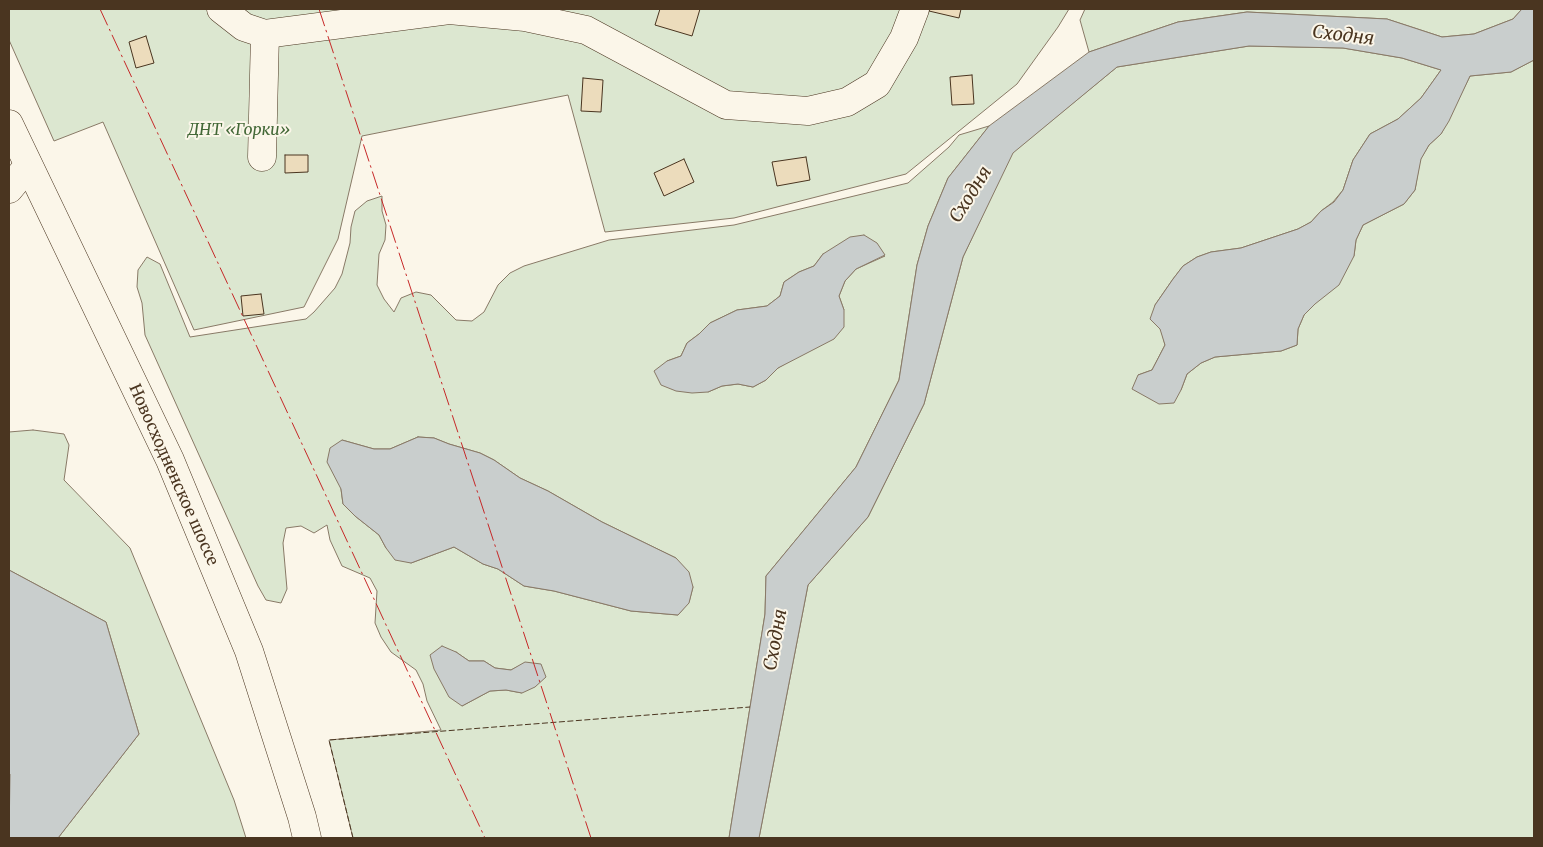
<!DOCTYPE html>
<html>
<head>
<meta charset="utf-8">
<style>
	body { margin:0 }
	#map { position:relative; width:1543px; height:847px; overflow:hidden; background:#fbf6e9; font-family:Merriweather,serif }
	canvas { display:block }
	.frame { position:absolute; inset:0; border:10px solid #4a3520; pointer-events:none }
</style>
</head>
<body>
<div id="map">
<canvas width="1543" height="847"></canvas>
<div class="frame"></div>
</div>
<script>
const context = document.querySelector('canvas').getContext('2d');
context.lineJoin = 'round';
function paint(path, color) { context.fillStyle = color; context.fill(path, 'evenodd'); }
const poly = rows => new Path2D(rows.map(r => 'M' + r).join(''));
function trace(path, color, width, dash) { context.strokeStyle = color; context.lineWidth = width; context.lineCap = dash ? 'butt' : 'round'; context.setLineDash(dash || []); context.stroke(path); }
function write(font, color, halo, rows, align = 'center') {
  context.font = font + ' Merriweather,serif'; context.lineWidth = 4; context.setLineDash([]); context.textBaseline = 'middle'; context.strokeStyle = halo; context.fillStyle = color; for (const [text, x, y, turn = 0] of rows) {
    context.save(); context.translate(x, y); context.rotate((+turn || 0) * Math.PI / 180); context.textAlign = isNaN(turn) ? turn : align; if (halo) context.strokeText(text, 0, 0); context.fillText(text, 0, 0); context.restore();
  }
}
const green = poly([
	[9,9,1069,9,1058,27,1017,84,906,174,734,218,605,232,568,95,362,136,338,239,304,307,194,330,103,122,54,141,9,40,9,9],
	[1085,9,1522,9,1513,19,1474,34,1442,37,1387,19,1247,12,1178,22,1089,52,1080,20,1085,9],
	[1249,46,1343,48,1402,58,1441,70,1421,98,1398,119,1370,134,1353,160,1343,190,1333,202,1321,211,1311,222,1298,229,1241,248,1211,252,1197,257,1183,266,1173,279,1155,305,1165,345,1152,370,1138,375,1181,390,1187,374,1201,363,1215,357,1281,351,1297,345,1298,329,1304,315,1354,256,1356,240,1363,225,1404,204,1415,190,1420,160,1429,145,1441,134,1470,76,1511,72,1534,60,1534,838,759,838,808,585,868,517,924,404,963,257,1012,153,1117,67,1249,46],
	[989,126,948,178,928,226,917,265,899,380,856,467,766,576,765,614,729,838,353,838,329,740,441,730,427,701,423,684,416,670,391,652,381,637,375,623,377,591,370,578,342,566,330,540,327,525,314,533,301,526,286,528,283,543,287,589,281,603,266,600,258,586,145,335,142,303,137,287,138,270,147,257,160,264,190,337,306,319,314,312,335,288,342,274,350,243,351,227,355,211,367,201,382,196,382,211,386,225,385,240,379,254,377,285,384,299,394,312,401,298,416,292,431,295,456,320,472,321,484,312,498,285,510,273,524,266,609,240,734,225,908,183,949,147,959,135,989,126],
	[823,254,885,256,856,269,845,281,839,296,844,310,793,359,778,368,766,380,753,387,738,384,722,386,708,392,667,361,681,356,687,343,699,334,710,323,737,310,767,306,780,296,784,282,799,272,814,266,823,254],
	[418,437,434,438,449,444,480,453,494,460,520,478,548,491,602,522,676,558,693,587,689,602,678,615,631,611,554,591,524,586,498,569,483,564,454,547,411,563,386,548,379,535,355,516,343,504,341,489,342,440,374,449,390,449,418,437],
	[456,652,469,661,484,661,495,668,511,670,525,663,522,693,506,690,490,691,462,706,456,652],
	[33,430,64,434,69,445,64,480,130,548,234,800,246,838,58,838,139,734,106,622,9,570,9,432,33,430]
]);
const water = poly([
	[1522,9,1534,9,1534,60,1511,72,1470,76,1449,121,1441,134,1429,145,1421,159,1415,190,1404,204,1363,225,1356,240,1354,256,1339,285,1315,304,1304,315,1298,329,1297,345,1281,351,1215,357,1201,363,1187,374,1181,390,1174,403,1159,404,1132,389,1138,375,1152,370,1165,345,1160,329,1150,319,1155,305,1173,279,1183,266,1197,257,1211,252,1241,248,1298,229,1311,222,1321,211,1334,202,1343,190,1353,160,1370,134,1398,119,1421,98,1441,70,1402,58,1343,48,1249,46,1117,67,1013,153,963,257,924,404,868,517,808,585,759,838,729,838,765,614,766,576,856,467,899,380,917,265,928,226,948,178,989,126,1089,52,1178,22,1247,12,1387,19,1442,37,1474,34,1513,19,1522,9],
	[864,235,877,243,885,255,856,269,845,281,839,296,844,310,844,327,834,339,778,368,766,380,753,387,738,384,722,386,708,392,692,393,676,391,661,385,654,371,667,361,681,356,687,343,699,334,710,323,737,310,767,306,780,296,784,282,799,272,814,266,823,254,850,237,864,235],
	[418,437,434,438,449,444,480,453,494,460,520,478,548,491,602,522,676,558,689,572,693,587,689,603,678,615,631,611,554,591,524,586,498,569,483,564,454,547,411,563,395,560,386,548,379,535,355,516,343,504,341,489,327,462,330,448,342,440,374,449,390,449,418,437],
	[9,570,106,622,139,734,58,838,9,838,10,774,9,774,9,570],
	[442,646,456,652,469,661,484,661,495,668,511,670,525,662,541,664,546,677,535,687,522,693,506,690,490,691,462,706,449,697,434,669,430,655,442,646]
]);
const building = poly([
	[660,9,700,9,692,36,655,25,660,9],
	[930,9,961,9,959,18,929,11,930,9],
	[146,36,154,63,136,68,129,42,146,36],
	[972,75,974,104,952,105,950,77,972,75],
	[583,78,603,80,601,112,581,111,583,78],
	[285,155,308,155,308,172,285,173,285,155],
	[806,157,810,180,777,186,772,162,806,157],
	[684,159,694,182,664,196,654,173,684,159],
	[261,294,264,314,243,316,241,296,261,294]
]);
const minor = poly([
	[221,9,244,27,265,34,449,10,525,17,586,30,726,105,808,111,847,102,877,84,904,38,915,9],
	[262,157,265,34],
	[9,189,28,166]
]);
const major = poly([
	[9,124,170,460,249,651,302,817,307,838]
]);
const fence = poly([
	[353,838,329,740,750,707]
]);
const power = poly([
	[100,9,485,838],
	[319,9,591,838]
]);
const parkNames = [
	["ДНТ «Горки»",239,130]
];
const streetNames = [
	["Новосходненское шоссе",173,475,66]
];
const waterNames = [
	["Сходня",1343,36,7],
	["Сходня",971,195,-58],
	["Сходня",776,640,-80]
];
paint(green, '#dce7d0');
trace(green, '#887966', 1);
paint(water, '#c9cecd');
trace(water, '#887966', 1);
paint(building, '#ecdcbc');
trace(building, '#4a3520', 1);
trace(minor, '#4a3520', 29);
trace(major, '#4a3520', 29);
trace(minor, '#fbf6e9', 28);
trace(major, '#fbf6e9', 28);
trace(fence, '#4a3520', 1, [6, 2.5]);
trace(power, '#c62828', 1, [18, 4, 2.5, 4]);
write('italic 16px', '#436837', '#fbf6e9', parkNames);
write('16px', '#4a3520', '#fbf6e9', streetNames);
write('italic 18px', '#4a3520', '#fbf6e9', waterNames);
</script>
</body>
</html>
